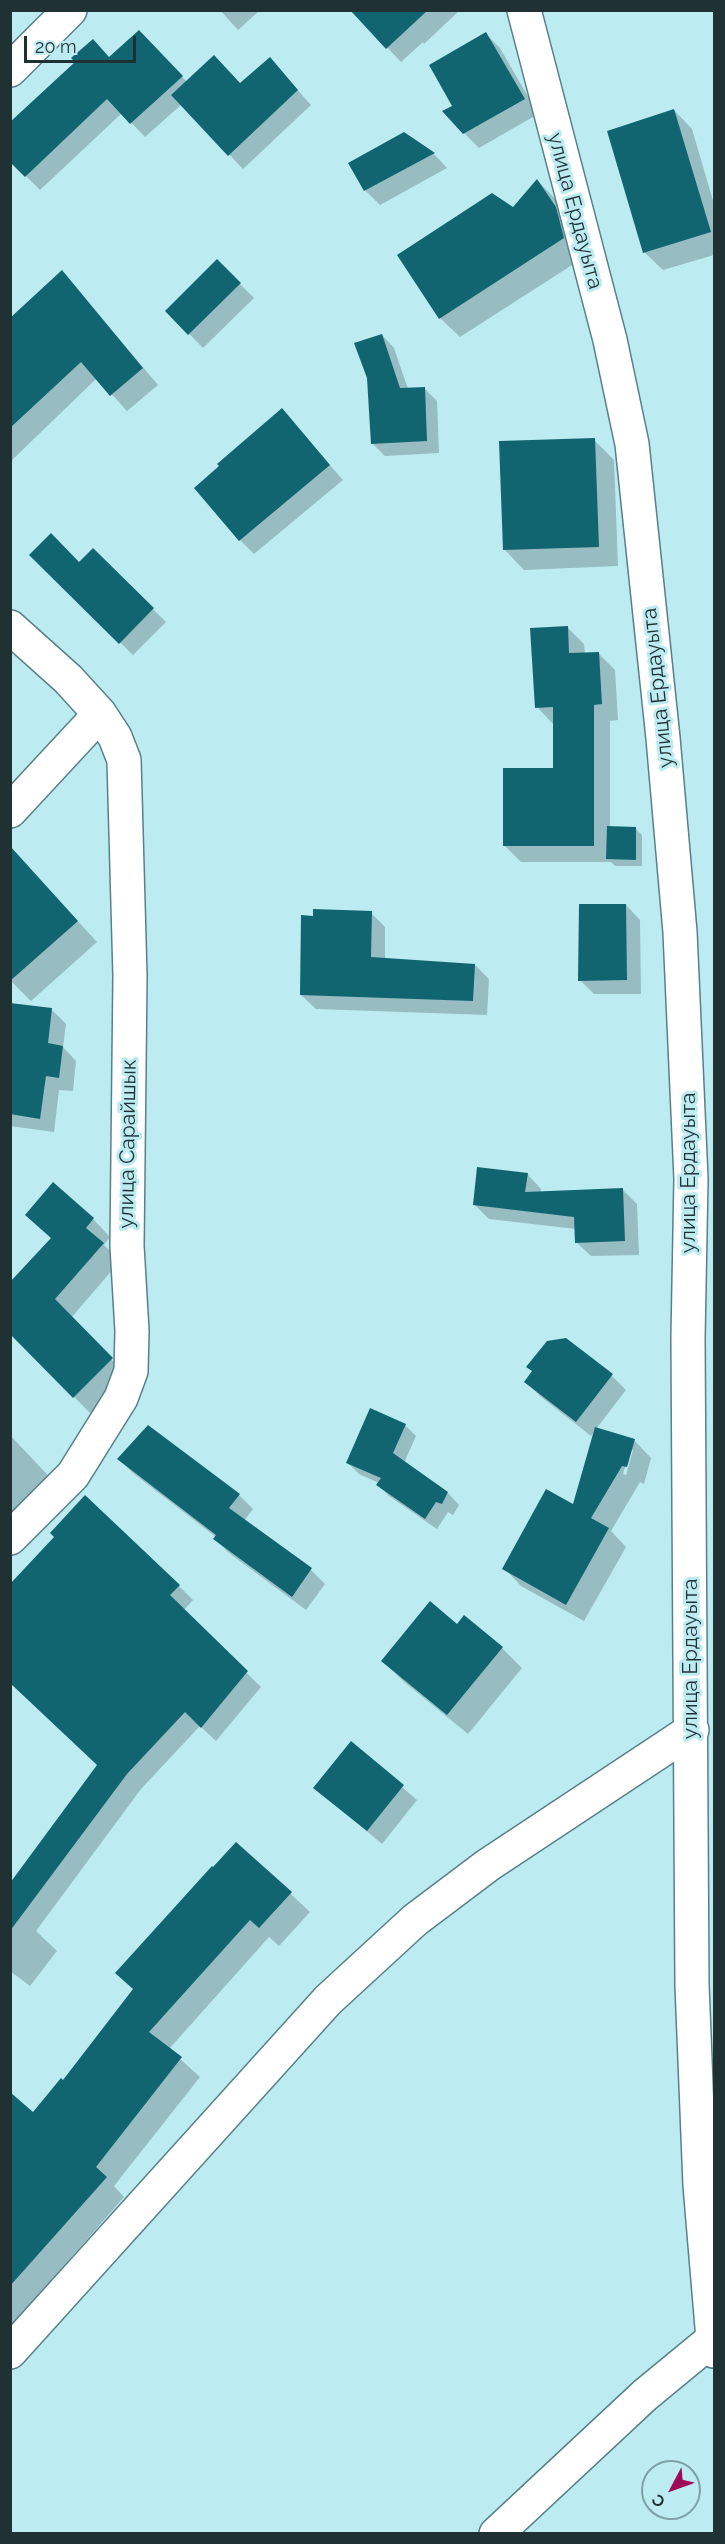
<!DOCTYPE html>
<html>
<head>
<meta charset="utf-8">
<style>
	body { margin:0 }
	#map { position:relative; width:725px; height:2544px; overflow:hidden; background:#bdebf2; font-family:Raleway,sans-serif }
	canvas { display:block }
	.frame { position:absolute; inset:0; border:12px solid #1f3133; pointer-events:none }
	.north { position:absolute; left:641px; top:2460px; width:60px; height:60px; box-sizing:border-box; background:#bdebf2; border:2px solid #7ea1a6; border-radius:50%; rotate:229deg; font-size:16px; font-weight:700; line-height:24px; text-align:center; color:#1f3133 }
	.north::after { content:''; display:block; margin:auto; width:21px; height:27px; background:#9e0c57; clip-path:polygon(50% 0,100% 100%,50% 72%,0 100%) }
	.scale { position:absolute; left:24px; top:36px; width:112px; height:27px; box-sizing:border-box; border:3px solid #1f3133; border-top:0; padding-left:8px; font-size:18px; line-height:21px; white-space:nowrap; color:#1f3133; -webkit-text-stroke:4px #bdebf2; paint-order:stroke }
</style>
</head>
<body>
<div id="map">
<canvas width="725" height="2544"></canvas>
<div class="frame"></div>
<div class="north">С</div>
<div class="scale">20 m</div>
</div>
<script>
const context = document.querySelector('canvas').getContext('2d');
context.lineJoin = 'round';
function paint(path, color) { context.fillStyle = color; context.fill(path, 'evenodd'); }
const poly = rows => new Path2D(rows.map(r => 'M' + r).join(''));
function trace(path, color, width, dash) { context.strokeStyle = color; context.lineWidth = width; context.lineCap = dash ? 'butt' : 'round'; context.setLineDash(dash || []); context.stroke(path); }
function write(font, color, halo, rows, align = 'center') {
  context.font = font + ' Raleway,sans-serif'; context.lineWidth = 6; context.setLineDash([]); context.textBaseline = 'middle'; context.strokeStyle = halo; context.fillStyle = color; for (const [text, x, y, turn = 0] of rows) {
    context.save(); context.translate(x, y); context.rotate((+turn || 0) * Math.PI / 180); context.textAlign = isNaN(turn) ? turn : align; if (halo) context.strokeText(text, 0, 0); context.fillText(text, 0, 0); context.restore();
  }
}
const shadow = poly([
	[220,10,260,10,238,30],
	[352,10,460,10,424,44,423,42,401,62],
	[486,34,500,48,538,114,479,148,464,133,454,106],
	[153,46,187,82,240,85,270,59,311,105,243,169,182,104,145,137,122,113,40,190,26,176,110,59],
	[674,110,692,129,714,204,714,255,663,270,644,252],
	[404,134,434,154,447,168,380,205,365,190,350,163],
	[538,181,557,201,583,258,460,337,440,318,513,209],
	[217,261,254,298,203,348,167,311],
	[62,272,158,385,127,411,97,378,10,462,10,320],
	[382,335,394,348,408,389,424,388,437,401,439,453,385,456,372,443],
	[282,410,343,480,254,554,240,540],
	[594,440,614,460,618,566,524,570,505,550],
	[93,550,166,622,133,655,31,555,80,564],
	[567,627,584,644,585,654,598,653,615,670,618,720,610,721,610,828,635,828,642,835,642,866,615,866,611,862,521,862,504,845,554,770,553,724,537,707],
	[25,864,97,942,31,1001,10,980],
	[626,905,640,920,641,994,594,994,580,980],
	[371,913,385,927,385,960,475,965,489,979,487,1015,316,1009,301,995],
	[10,1004,52,1010,66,1024,63,1047,76,1061,73,1091,59,1090,54,1132,10,1126],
	[527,1174,541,1189,541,1193,622,1189,637,1204,639,1255,591,1256,576,1242,576,1229,489,1219,475,1205],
	[27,1215,93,1219,110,1237,104,1245,120,1261,71,1318,129,1378,91,1414,10,1332,52,1239],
	[612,1376,626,1390,596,1429,634,1440,651,1458,644,1484,640,1482,611,1531,626,1547,584,1621,521,1586,504,1568,573,1506,595,1431,591,1436,540,1396,526,1382],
	[630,1450,633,1450,626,1475,623,1474],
	[405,1425,416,1436,404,1463,448,1493,459,1505,453,1515,448,1512,437,1529,389,1496,378,1485,379,1483,359,1474,348,1463],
	[10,1435,57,1485,10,1528],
	[119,1459,239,1495,253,1509,244,1521,311,1570,325,1584,306,1610,229,1553,215,1539,216,1537,133,1473],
	[179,1586,193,1600,183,1611,261,1687,216,1741,200,1726,141,1789,36,1931,57,1951,30,1986,10,1971,10,1885,99,1765,10,1642],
	[464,1617,502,1648,522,1668,468,1734,403,1681,383,1661,457,1626],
	[351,1743,417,1800,382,1844,315,1788],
	[237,1844,310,1912,279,1946,269,1937,169,2049,200,2077,114,2186,124,2197,12,2325,10,2094,33,2114,64,2082,134,1990,214,1869]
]);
const building = poly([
	[350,10,428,10,386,49],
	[139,30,183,76,130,124,107,99,25,177,10,162,10,122,75,62,71,58,93,39,109,57],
	[486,32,525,99,463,134,442,111,452,106,429,65],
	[214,55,240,83,270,57,298,90,228,156,171,95],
	[674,109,711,232,643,253,607,131],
	[404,132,435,153,364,191,348,163],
	[537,179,556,207,564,238,439,319,397,255,492,193,513,207],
	[217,259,241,283,188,335,165,311],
	[62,270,143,368,110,396,81,362,10,428,10,318],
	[382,334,400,388,425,387,427,441,371,444,367,378,354,343],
	[282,408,330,465,239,541,194,488,219,466,217,464],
	[595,438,599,547,503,550,499,441],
	[51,533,79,562,93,548,154,608,119,644,29,555],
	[568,626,569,653,599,652,602,704,594,705,594,846,503,846,503,768,553,768,553,707,535,708,530,628],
	[607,826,636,827,636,860,606,859],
	[10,846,78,921,10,981],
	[579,904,626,904,627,980,578,981],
	[313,909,372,911,371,957,475,964,473,1001,300,995,301,915,313,916],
	[10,1003,52,1008,48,1043,63,1046,59,1078,46,1076,40,1119,10,1114],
	[477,1167,528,1173,525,1192,623,1188,625,1241,575,1243,574,1217,473,1205],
	[53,1182,94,1218,86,1228,104,1243,55,1299,113,1358,73,1398,10,1334,10,1282,51,1238,25,1215],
	[566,1338,613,1374,576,1422,524,1382,532,1371,526,1367,547,1341],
	[370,1408,406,1424,393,1453,448,1492,442,1504,436,1502,425,1519,376,1485,381,1478,346,1463],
	[148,1425,240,1494,229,1508,312,1568,292,1597,213,1539,216,1535,117,1459],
	[595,1427,635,1439,627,1467,622,1466,591,1518,609,1528,566,1605,502,1569,546,1489,573,1504],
	[85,1495,180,1585,170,1595,248,1671,201,1728,185,1712,127,1774,10,1931,10,1883,97,1765,10,1683,10,1584,54,1537,50,1533],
	[430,1601,457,1624,464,1615,503,1647,447,1715,381,1661],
	[351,1741,404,1785,367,1831,313,1788],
	[236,1842,292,1892,259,1928,250,1920,149,2032,182,2057,96,2167,107,2177,10,2286,10,2092,33,2112,61,2078,63,2080,133,1989,115,1973,212,1866,213,1867]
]);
const minor = poly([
	[524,10,610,340,632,444,663,738,680,932,691,1179,688,1338,692,1985,700,2185,714,2351],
	[10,70,70,10],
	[10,627,68,679,100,714,115,737,124,760,130,976,127,1246,132,1331,131,1371,121,1398,73,1475,10,1538],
	[10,811,100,714],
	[10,2352,328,2000,415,1920,488,1865,692,1730],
	[496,2534,645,2395,713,2339]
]);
const streetNames = [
	["улица Ердауыта",575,211,75],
	["улица Ердауыта",658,688,-96],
	["улица Сарайшык",128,1144,-89],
	["улица Ердауыта",689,1173,-90],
	["улица Ердауыта",691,1659,-90]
];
paint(shadow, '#0003');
paint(building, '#116570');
trace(minor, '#578188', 36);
trace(minor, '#fff', 33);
write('21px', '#1f3133', '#bdebf2', streetNames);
</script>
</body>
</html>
